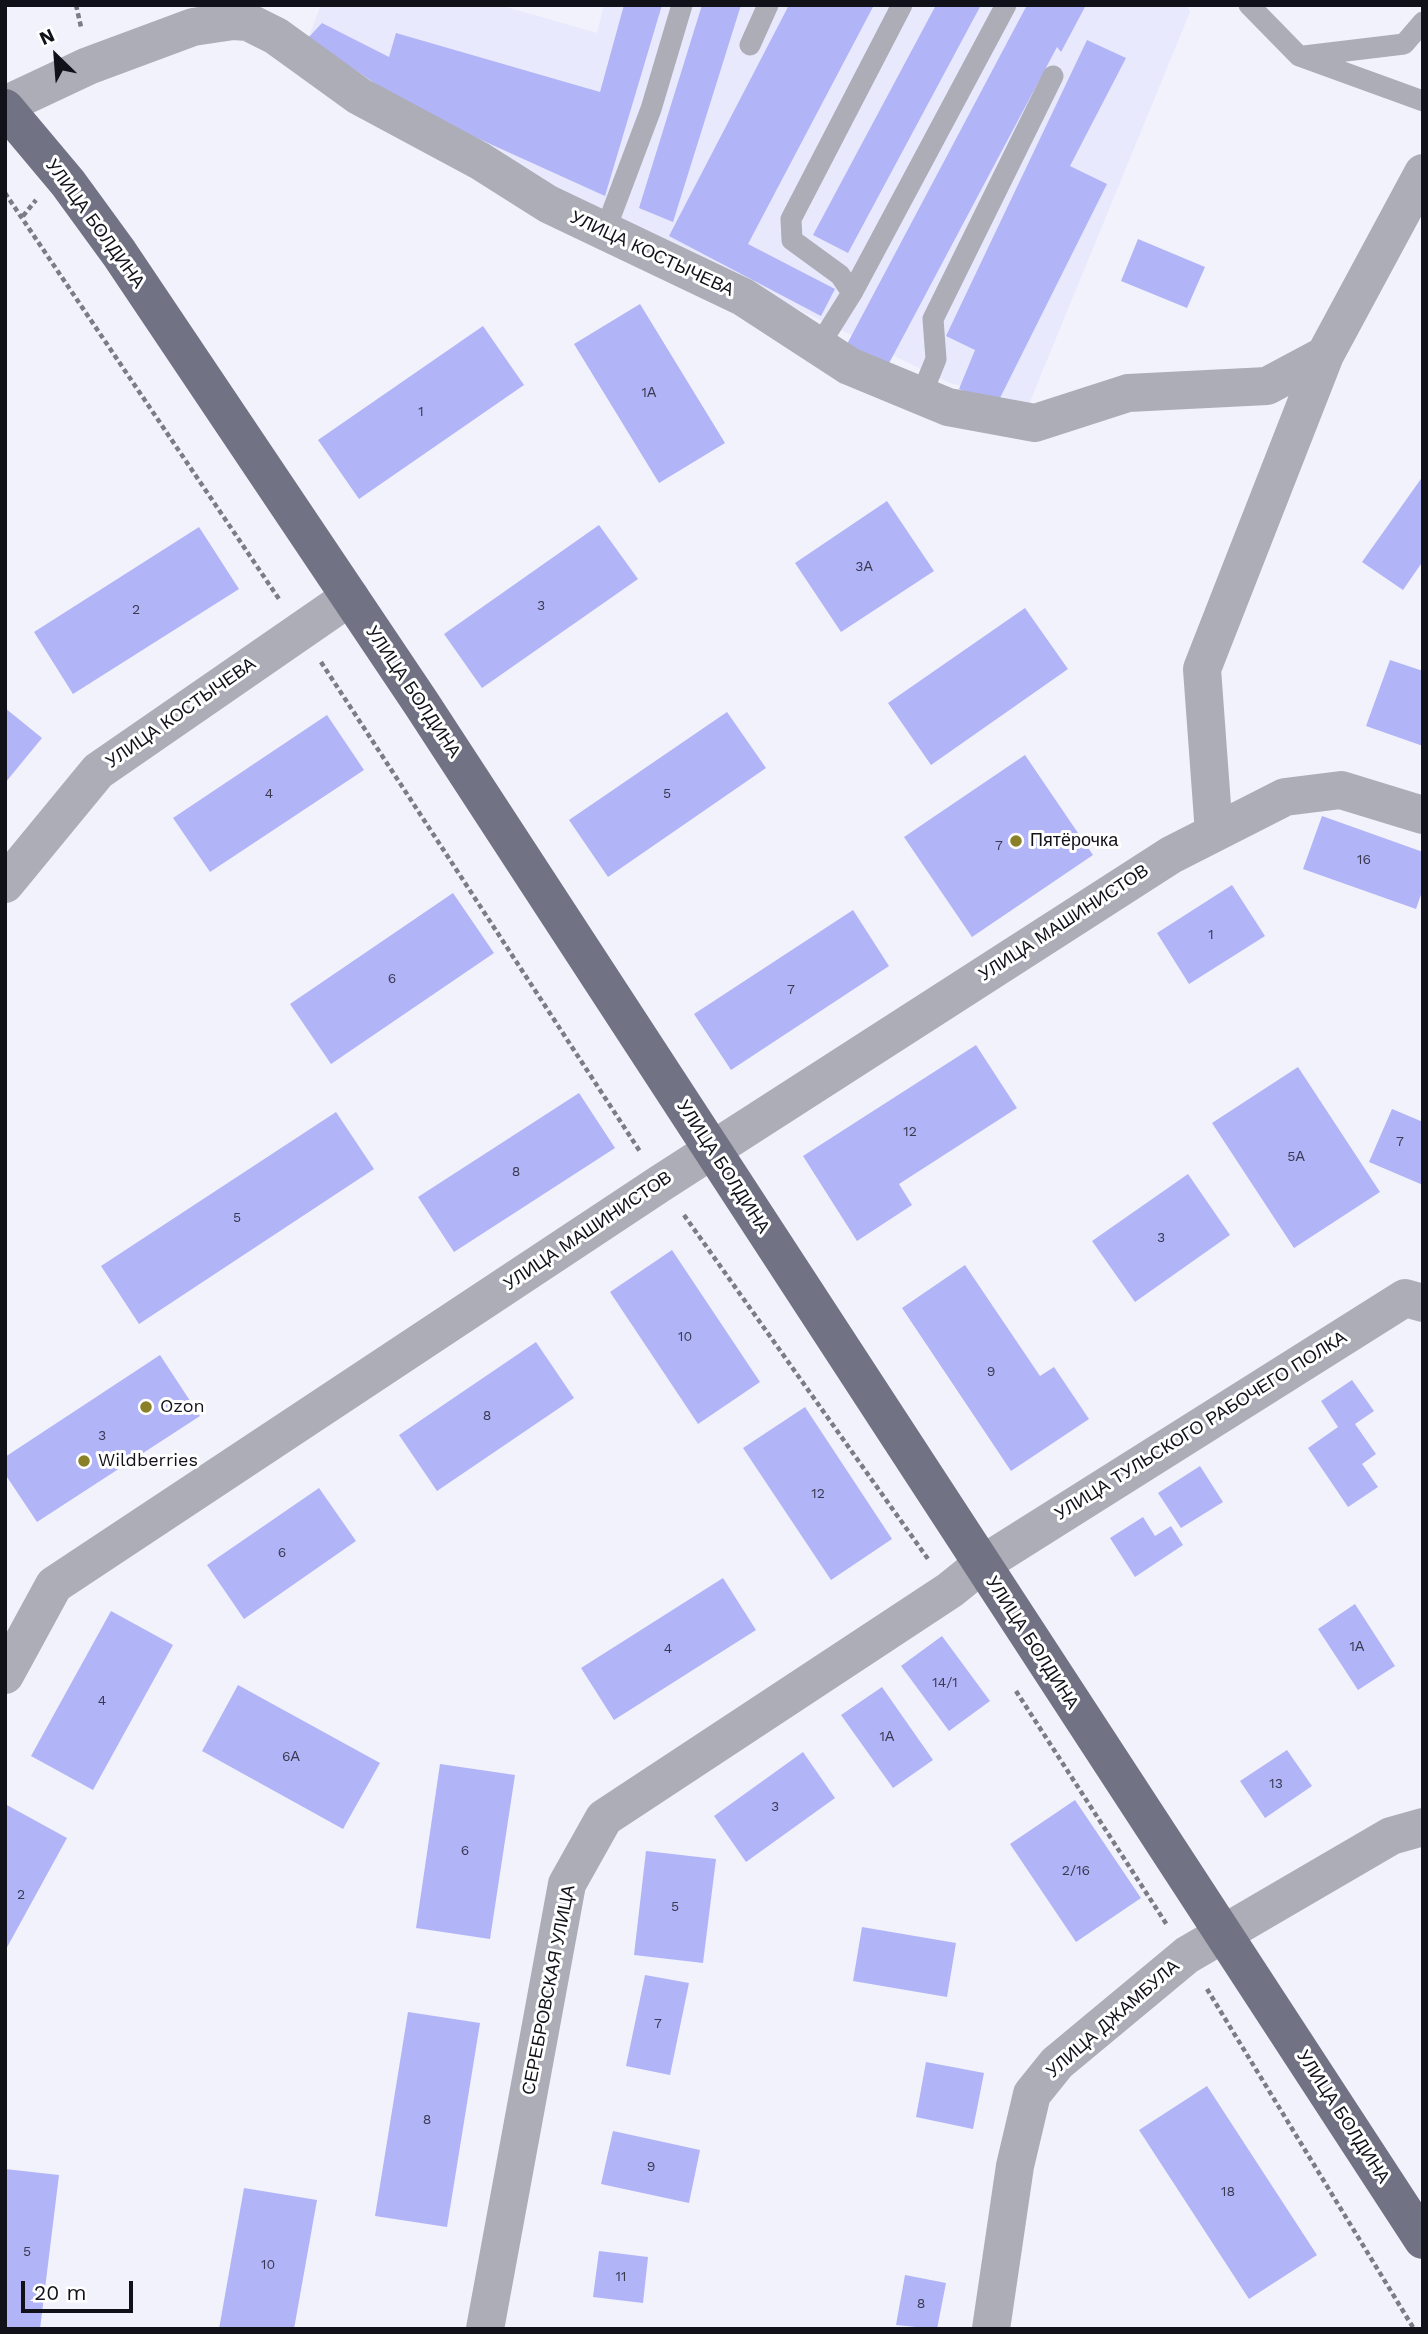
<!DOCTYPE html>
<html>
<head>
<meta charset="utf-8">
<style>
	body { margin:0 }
	#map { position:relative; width:1428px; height:2334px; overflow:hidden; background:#f1f2fc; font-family:"Work Sans",sans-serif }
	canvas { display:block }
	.frame { position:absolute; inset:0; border:7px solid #111119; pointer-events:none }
	.north { position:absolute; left:21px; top:21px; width:70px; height:70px; -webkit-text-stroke:5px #fff; paint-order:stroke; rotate:335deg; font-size:19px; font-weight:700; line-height:28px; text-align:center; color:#111119 }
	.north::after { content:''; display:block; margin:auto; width:24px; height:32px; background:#111119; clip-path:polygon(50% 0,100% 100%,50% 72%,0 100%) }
	.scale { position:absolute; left:21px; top:2281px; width:112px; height:32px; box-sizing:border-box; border:4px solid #111119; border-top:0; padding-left:9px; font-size:21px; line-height:24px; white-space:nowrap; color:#111119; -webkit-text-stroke:5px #fff; paint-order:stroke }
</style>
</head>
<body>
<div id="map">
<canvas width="1428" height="2334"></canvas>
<div class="frame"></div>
<div class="north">N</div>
<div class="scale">20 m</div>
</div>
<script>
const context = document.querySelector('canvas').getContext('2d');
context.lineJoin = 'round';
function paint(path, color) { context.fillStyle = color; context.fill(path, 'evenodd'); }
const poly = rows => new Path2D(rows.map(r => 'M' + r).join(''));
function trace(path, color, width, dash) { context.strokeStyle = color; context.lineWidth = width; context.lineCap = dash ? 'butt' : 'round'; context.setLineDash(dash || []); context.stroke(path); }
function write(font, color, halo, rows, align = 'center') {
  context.font = font + ' "Work Sans",sans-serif'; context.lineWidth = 6; context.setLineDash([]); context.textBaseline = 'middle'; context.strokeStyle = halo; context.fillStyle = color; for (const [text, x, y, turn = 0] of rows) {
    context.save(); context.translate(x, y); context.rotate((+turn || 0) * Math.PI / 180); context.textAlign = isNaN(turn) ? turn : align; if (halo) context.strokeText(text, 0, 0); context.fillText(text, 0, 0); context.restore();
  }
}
const built = poly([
	[321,5,499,5,597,33,604,5,1186,5,1190,12,1029,404,950,383,359,96,306,44]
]);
const building = poly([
	[624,5,662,5,605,196,413,109,308,38,322,23,389,57,396,33,600,92],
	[702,5,741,5,673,222,639,208],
	[789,5,874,5,748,244,835,289,821,316,669,236],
	[936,5,981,5,848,253,813,235],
	[1027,5,1086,5,1061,52,1057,47,887,367,846,346],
	[1087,40,1126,58,1070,166,1107,184,997,404,959,389,975,350,946,336],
	[1138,239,1205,267,1187,308,1121,281],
	[640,304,725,443,659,483,574,344],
	[483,326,524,385,359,499,318,440],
	[1423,476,1423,561,1403,590,1362,562],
	[887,501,934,571,841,632,795,563],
	[599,525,638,579,482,688,444,634],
	[199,527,239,589,73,694,34,632],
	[1025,608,1068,669,931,765,888,703],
	[1390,660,1423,671,1423,746,1366,726],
	[5,708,42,738,5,783],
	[727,712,766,768,608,877,569,820],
	[327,715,364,770,210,872,173,818],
	[1025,755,1093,855,972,937,904,837],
	[1322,816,1423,852,1423,889,1416,909,1303,869],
	[1232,885,1265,936,1189,984,1157,933],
	[453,893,494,953,331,1064,290,1004],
	[853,910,889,966,731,1070,694,1014],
	[976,1045,1017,1108,899,1184,912,1205,857,1241,803,1156],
	[1298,1067,1380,1192,1294,1248,1212,1123],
	[579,1093,615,1148,454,1252,418,1197],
	[1392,1109,1423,1122,1423,1185,1369,1162],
	[336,1112,374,1169,139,1324,101,1266],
	[1188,1174,1230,1235,1135,1302,1092,1241],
	[672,1250,760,1382,698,1424,610,1292],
	[965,1265,1040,1376,1054,1367,1089,1419,1011,1471,902,1308],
	[536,1342,574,1398,437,1491,399,1435],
	[160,1355,200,1416,37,1522,5,1474,5,1457],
	[1352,1380,1374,1411,1355,1424,1376,1454,1362,1464,1378,1487,1348,1507,1308,1448,1338,1427,1321,1401],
	[805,1407,892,1539,831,1580,743,1448],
	[1200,1466,1223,1502,1181,1528,1158,1493],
	[319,1488,356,1541,244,1619,207,1565],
	[1143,1517,1155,1536,1171,1526,1183,1545,1135,1577,1110,1538],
	[723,1578,756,1630,614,1720,581,1668],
	[1355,1604,1395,1666,1358,1690,1318,1629],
	[111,1611,173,1645,93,1790,31,1756],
	[942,1636,990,1701,949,1731,901,1666],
	[238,1685,380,1763,343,1829,202,1751],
	[882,1687,933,1760,893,1788,841,1715],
	[1287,1750,1312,1786,1265,1818,1240,1781],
	[803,1752,835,1798,746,1862,714,1816],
	[440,1764,515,1775,490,1939,416,1928],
	[1075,1800,1141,1898,1076,1942,1010,1844],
	[5,1804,67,1838,5,1951],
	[646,1851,716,1859,703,1963,634,1955],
	[862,1927,956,1943,947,1997,853,1981],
	[645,1975,689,1983,670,2075,626,2066],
	[408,2012,480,2023,447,2227,375,2216],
	[926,2062,984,2073,973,2129,916,2117],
	[1207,2086,1317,2255,1249,2299,1139,2130],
	[613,2131,700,2150,689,2203,601,2184],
	[5,2169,59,2175,40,2329,5,2329],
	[244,2188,317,2200,294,2329,219,2329],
	[599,2251,648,2257,643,2303,593,2297],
	[905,2275,946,2283,937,2329,896,2325]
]);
const path = poly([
	[76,5,81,27],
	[5,193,279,599],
	[23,216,36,200],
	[321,662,641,1153],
	[684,1215,928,1559],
	[1016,1691,1167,1925],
	[1207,1989,1414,2329]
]);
const service = poly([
	[1249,5,1299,56,1423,101],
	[750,45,768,5],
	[1304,56,1404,44,1423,22],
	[605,231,651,109,682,5],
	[852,293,1006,5],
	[820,344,852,293,840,275,792,240,791,219,902,5],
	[921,396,936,359,933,319,1053,76]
]);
const minor = poly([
	[5,105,88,66,193,27,233,21,248,22,276,36,359,96,480,161,548,204,743,297,849,366,948,407,1035,423,1128,393,1267,386,1325,355],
	[1214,833,1202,669,1325,355,1423,173],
	[5,884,98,771,350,597],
	[5,1675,54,1585,661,1183,1171,855,1285,797,1341,790,1423,815],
	[485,2329,567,1884,604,1818,950,1590,981,1565,1405,1298,1423,1303],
	[991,2329,1015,2166,1032,2094,1057,2063,1187,1955,1391,1836,1423,1827]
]);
const primary = poly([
	[5,108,68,183,119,253,421,703,1423,2240]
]);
const markers = [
	[1016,841,7,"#898027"],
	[146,1407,7,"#898027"],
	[84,1461,7,"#898027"]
];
const numberNames = [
	["1А",649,393],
	["1",421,412],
	["3А",864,567],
	["3",541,606],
	["2",136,610],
	["4",269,794],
	["5",667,794],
	["7",999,846],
	["16",1364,860],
	["1",1211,935],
	["6",392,979],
	["7",791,990],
	["12",910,1132],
	["7",1400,1142],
	["5А",1296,1157],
	["8",516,1172],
	["5",237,1218],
	["3",1161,1238],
	["10",685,1337],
	["9",991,1372],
	["8",487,1416],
	["3",102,1436],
	["12",818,1494],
	["6",282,1553],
	["1А",1357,1647],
	["4",668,1649],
	["14/1",945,1683],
	["4",102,1701],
	["1А",887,1737],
	["6А",291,1757],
	["13",1276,1784],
	["3",775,1807],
	["6",465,1851],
	["2/16",1076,1871],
	["2",21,1895],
	["5",675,1907],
	["7",658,2024],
	["8",427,2120],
	["9",651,2167],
	["18",1228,2192],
	["5",27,2252],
	["10",268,2265],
	["11",621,2277],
	["8",921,2304]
];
const streetNames = [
	["УЛИЦА БОЛДИНА",95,224,54],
	["УЛИЦА КОСТЫЧЕВА",652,254,25],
	["УЛИЦА БОЛДИНА",413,692,56],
	["УЛИЦА КОСТЫЧЕВА",181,713,-35],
	["УЛИЦА МАШИНИСТОВ",1064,923,-33],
	["УЛИЦА БОЛДИНА",723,1167,57],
	["УЛИЦА МАШИНИСТОВ",588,1231,-34],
	["УЛИЦА ТУЛЬСКОГО РАБОЧЕГО ПОЛКА",1201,1426,-32],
	["УЛИЦА БОЛДИНА",1032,1643,57],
	["СЕРЕБРОВСКАЯ УЛИЦА",549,1990,-79],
	["УЛИЦА ДЖАМБУЛА",1113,2019,-41],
	["УЛИЦА БОЛДИНА",1343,2117,57]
];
const poiNames = [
	["Пятёрочка",1030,841],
	["Ozon",160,1407],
	["Wildberries",98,1461]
];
paint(built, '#e8e9fc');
paint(building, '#b2b4f8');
trace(path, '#7b7c84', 4.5, [5, 3.5]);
trace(service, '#acadb7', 21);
trace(minor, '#acadb7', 38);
trace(primary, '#717284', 38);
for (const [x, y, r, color] of markers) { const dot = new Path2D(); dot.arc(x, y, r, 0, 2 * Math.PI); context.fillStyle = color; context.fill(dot); trace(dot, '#fff', 2.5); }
write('14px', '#393a51', null, numberNames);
write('18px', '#111119', '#fff', streetNames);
write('18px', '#111119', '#fff', poiNames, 'left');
</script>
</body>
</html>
